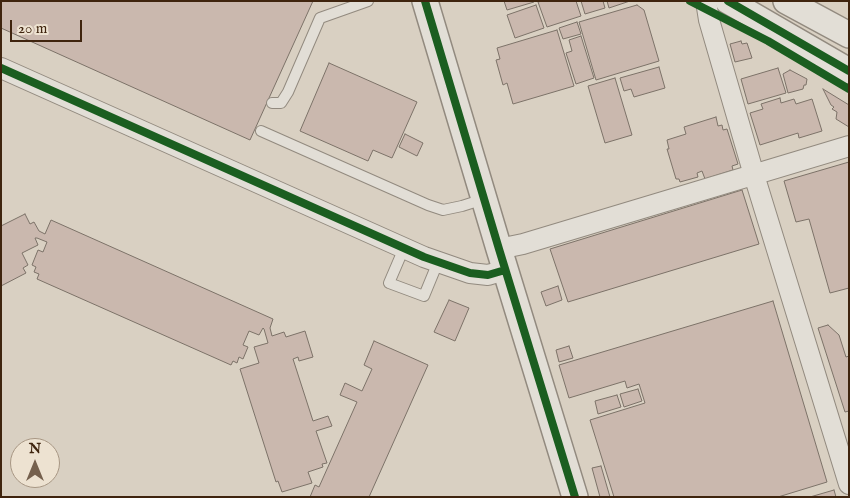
<!DOCTYPE html>
<html>
<head>
<meta charset="utf-8">
<style>
	body { margin:0 }
	#map { position:relative; width:850px; height:498px; overflow:hidden; background:#d9d0c2; font-family:"IM FELL English",serif }
	canvas { display:block }
	.frame { position:absolute; inset:0; border:2px solid #3f240e; pointer-events:none }
	.north { position:absolute; left:10px; top:438px; width:50px; height:50px; box-sizing:border-box; background:#ede2d1; border:1px solid #a79683; border-radius:50%; rotate:0deg; font-size:14px; font-weight:700; line-height:20px; text-align:center; color:#3f240e }
	.north::after { content:''; display:block; margin:auto; width:18px; height:22px; background:#75604d; clip-path:polygon(50% 0,100% 100%,50% 72%,0 100%) }
	.scale { position:absolute; left:10px; top:20px; width:72px; height:22px; box-sizing:border-box; border:2px solid #3f240e; border-top:0; padding-left:6px; font-size:15px; line-height:18px; white-space:nowrap; color:#3f240e; -webkit-text-stroke:4px #ede2d1; paint-order:stroke }
</style>
</head>
<body>
<div id="map">
<canvas width="850" height="498"></canvas>
<div class="frame"></div>
<div class="north">N</div>
<div class="scale">20 m</div>
</div>
<script>
const context = document.querySelector('canvas').getContext('2d');
context.lineJoin = 'round';
function paint(path, color) { context.fillStyle = color; context.fill(path, 'evenodd'); }
const poly = rows => new Path2D(rows.map(r => 'M' + r).join(''));
function trace(path, color, width, dash) { context.strokeStyle = color; context.lineWidth = width; context.lineCap = dash ? 'butt' : 'round'; context.setLineDash(dash || []); context.stroke(path); }
const building = poly([
	[1,1,313,1,250,140,1,28,1,1],
	[504,1,534,1,534,2,507,10,504,1],
	[542,1,576,1,581,16,547,27,538,2,542,1],
	[581,1,603,1,605,8,585,14,581,1],
	[607,1,630,1,609,8,607,1],
	[536,5,544,28,515,38,507,15,536,5],
	[637,5,644,10,659,61,596,80,579,22,637,5],
	[577,22,581,34,563,39,559,28,577,22],
	[557,30,574,86,513,104,507,83,503,85,496,60,500,59,497,48,557,30],
	[581,36,594,78,576,84,566,53,572,51,569,40,581,36],
	[741,41,742,44,747,43,752,58,735,62,730,44,741,41],
	[329,63,417,102,392,158,373,150,368,161,300,131,329,63],
	[659,67,665,88,634,97,631,89,624,91,620,78,659,67],
	[778,68,786,93,748,104,741,79,778,68],
	[790,70,807,79,806,85,804,85,803,89,788,93,783,74,790,70],
	[615,78,632,135,605,143,588,86,615,78],
	[823,89,849,105,849,127,836,119,837,112,832,109,834,107,831,105,823,89],
	[780,98,781,103,794,99,796,104,812,99,822,131,799,138,798,133,760,145,750,113,763,109,761,104,780,98],
	[716,117,718,126,722,125,723,130,727,129,738,164,732,166,733,170,705,179,702,171,697,173,698,177,680,182,679,179,676,179,667,149,669,149,667,140,686,134,684,127,716,117],
	[405,134,423,143,417,156,399,147,405,134],
	[849,162,849,288,830,293,809,219,796,222,784,181,849,162],
	[742,190,759,244,568,302,550,249,742,190],
	[25,214,30,224,34,222,39,231,45,234,51,220,273,319,270,328,272,336,284,332,286,337,305,331,313,357,299,361,298,357,293,359,313,421,328,416,332,426,316,431,327,463,322,464,323,467,308,472,312,483,282,492,278,481,276,482,240,369,259,363,254,347,268,343,264,329,263,328,259,335,249,331,243,345,248,347,243,359,239,357,237,363,233,361,231,365,37,279,39,274,34,272,36,267,32,265,38,250,43,252,47,242,37,238,35,238,38,245,22,253,28,265,23,268,26,273,1,286,1,226,25,214],
	[558,286,562,300,546,306,541,292,558,286],
	[449,300,469,308,455,341,434,332,449,300],
	[773,301,827,482,778,497,614,497,590,420,645,403,639,384,627,388,625,381,569,398,559,365,773,301],
	[828,325,839,335,846,357,849,356,849,411,845,412,818,328,828,325],
	[374,341,428,365,369,497,310,497,315,485,319,487,357,402,340,395,345,383,362,391,372,369,364,365,374,341],
	[569,346,573,358,559,362,556,350,569,346],
	[638,389,642,401,624,407,620,394,638,389],
	[617,395,621,407,598,414,595,401,617,395],
	[601,466,610,497,600,497,592,468,601,466],
	[834,490,836,497,810,497,834,490]
]);
const service = poly([
	[272,103,281,103,288,92,320,18,368,1],
	[261,131,428,205,443,210,462,206,484,199],
	[404,248,389,283,424,296,438,262]
]);
const minor = poly([
	[706,1,709,20,754,175,849,484],
	[1,68,424,257,470,273,488,275,505,270],
	[499,249,523,244,849,146]
]);
const tertiary = poly([
	[425,1,499,249,575,497],
	[728,1,849,71],
	[786,1,849,35]
]);
const cycleway = poly([
	[425,1,499,249,575,497],
	[690,1,768,41,849,89],
	[728,1,849,71],
	[1,68,424,257,470,273,488,275,505,270]
]);
paint(building, '#cab8ae');
trace(building, '#7c7268', 1);
trace(service, '#928a7f', 12);
trace(minor, '#928a7f', 22);
trace(tertiary, '#928a7f', 28);
trace(service, '#e2ded6', 10);
trace(minor, '#e2ded6', 20);
trace(tertiary, '#e2ded6', 25);
trace(cycleway, '#1b5e20', 8);
</script>
</body>
</html>
